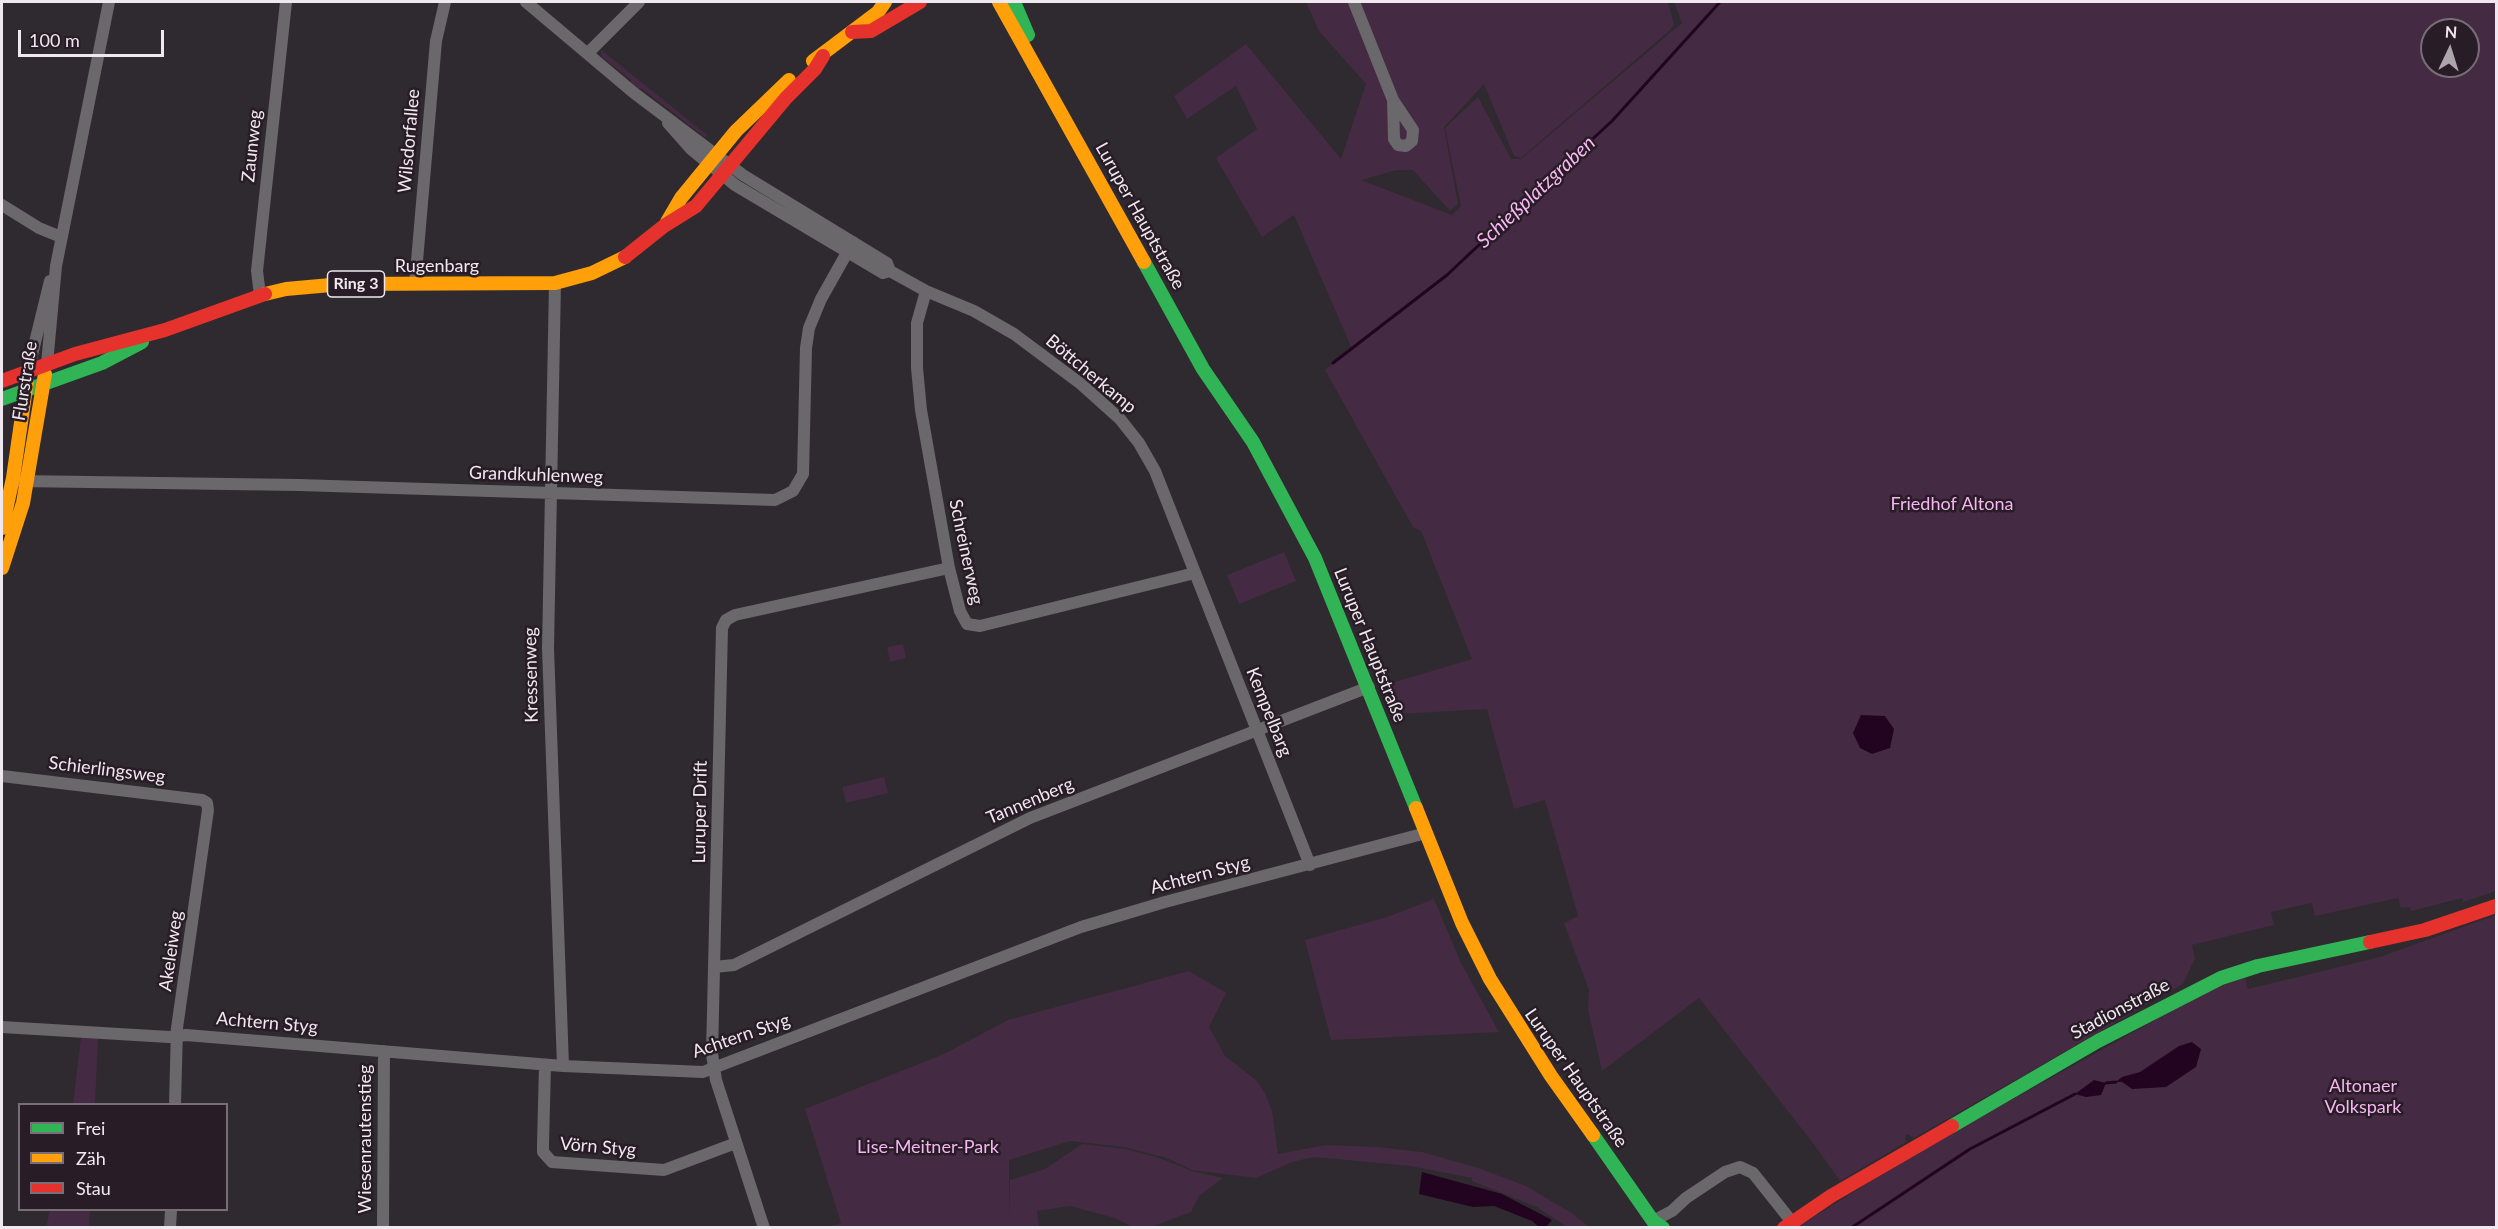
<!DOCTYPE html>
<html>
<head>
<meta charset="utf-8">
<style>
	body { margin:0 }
	#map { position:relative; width:2498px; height:1229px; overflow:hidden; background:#2f2a2f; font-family:Lato,sans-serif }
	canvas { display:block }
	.frame { position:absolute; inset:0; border:3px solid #f0e8ef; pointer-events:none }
	.legend { position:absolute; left:18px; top:1103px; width:210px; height:108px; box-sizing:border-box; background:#281d27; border:2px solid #786e77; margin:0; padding:8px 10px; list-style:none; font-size:18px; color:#f0e8ef }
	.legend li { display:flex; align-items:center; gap:12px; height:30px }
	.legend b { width:30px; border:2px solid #786e77 }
	.north { position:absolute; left:2420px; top:18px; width:60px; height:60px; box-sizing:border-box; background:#281d27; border:2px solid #786e77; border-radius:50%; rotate:4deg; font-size:16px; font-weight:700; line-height:24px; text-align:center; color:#f0e8ef }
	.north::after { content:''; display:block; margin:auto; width:21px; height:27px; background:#aca6ac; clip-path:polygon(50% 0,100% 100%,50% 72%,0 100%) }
	.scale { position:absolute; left:18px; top:30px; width:146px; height:27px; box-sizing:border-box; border:3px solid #f0e8ef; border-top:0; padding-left:8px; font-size:18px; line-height:21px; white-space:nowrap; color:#f0e8ef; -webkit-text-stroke:4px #281d27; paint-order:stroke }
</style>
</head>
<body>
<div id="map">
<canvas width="2498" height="1229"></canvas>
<div class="frame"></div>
<ul class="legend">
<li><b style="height:8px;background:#30b455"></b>Frei</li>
<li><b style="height:8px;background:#ff9f0a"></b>Zäh</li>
<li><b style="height:8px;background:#e5322d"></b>Stau</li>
</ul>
<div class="north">N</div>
<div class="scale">100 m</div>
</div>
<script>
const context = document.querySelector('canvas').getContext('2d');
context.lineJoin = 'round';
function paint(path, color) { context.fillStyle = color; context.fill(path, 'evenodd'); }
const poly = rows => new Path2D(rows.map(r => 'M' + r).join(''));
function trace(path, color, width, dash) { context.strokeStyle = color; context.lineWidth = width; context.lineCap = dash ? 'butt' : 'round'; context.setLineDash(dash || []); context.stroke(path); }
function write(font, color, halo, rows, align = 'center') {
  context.font = font + ' Lato,sans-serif'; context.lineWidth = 5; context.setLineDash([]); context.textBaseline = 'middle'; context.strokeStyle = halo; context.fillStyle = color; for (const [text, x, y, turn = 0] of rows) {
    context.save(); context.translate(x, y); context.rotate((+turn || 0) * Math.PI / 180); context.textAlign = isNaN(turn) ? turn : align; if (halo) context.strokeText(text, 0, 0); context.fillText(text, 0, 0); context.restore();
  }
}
const green = poly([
	[1306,2,1668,2,1674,24,1669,31,1521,158,1514,156,1484,84,1444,127,1458,204,1450,211,1413,170,1397,170,1361,180,1452,215,1461,206,1445,128,1478,97,1511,159,1521,159,1682,23,1674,2,2496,2,2496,891,2463,902,2462,898,2411,911,2410,907,2401,908,2398,898,2315,916,2312,903,2271,912,2274,925,2192,945,2195,958,2183,984,1914,1138,1907,1134,1905,1136,1906,1142,1840,1181,1813,1143,1699,998,1602,1071,1588,1010,1589,990,1564,923,1578,916,1545,800,1514,809,1487,709,1399,714,1388,684,1472,659,1421,531,1413,527,1325,370,1352,349,1294,215,1262,237,1216,158,1257,129,1236,86,1187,119,1174,96,1246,44,1341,159,1366,84,1319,31],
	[2432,30,2468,30,2468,66,2432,66],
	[600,49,707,135,706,138,641,88,636,90,630,86,631,80,602,57],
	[1284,552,1296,581,1239,604,1227,575],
	[903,644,906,658,890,662,887,647],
	[884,777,888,793,846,803,842,787],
	[1434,899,1461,963,1499,1032,1331,1040,1305,940,1387,917],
	[2496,915,2496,1227,1796,1228,1918,1152,2209,990,2245,978,2248,989,2380,957],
	[1189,971,1226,993,1209,1027,1225,1056,1256,1080,1265,1093,1272,1111,1278,1154,1326,1145,1378,1147,1422,1152,1478,1168,1526,1186,1573,1214,1589,1227,1567,1227,1537,1207,1472,1181,1472,1178,1410,1166,1314,1157,1292,1162,1256,1178,1192,1170,1167,1158,1124,1147,1070,1141,1009,1160,1009,1216,1010,1180,1045,1169,1082,1144,1126,1149,1159,1158,1192,1171,1223,1178,1199,1196,1191,1212,1151,1227,1132,1227,1115,1218,1070,1206,1037,1211,1039,1227,828,1227,841,1223,805,1109,944,1054,1008,1020],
	[81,1037,98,1038,95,1104,73,1104],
	[50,1210,90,1210,89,1227,46,1227]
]);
const water = poly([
	[1861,715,1885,716,1894,729,1890,748,1872,754,1860,748,1853,733],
	[2192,1042,2201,1049,2196,1067,2166,1087,2132,1089,2122,1082,2116,1082,2122,1077,2140,1072,2179,1046],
	[2094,1080,2106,1083,2101,1095,2086,1097,2075,1094],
	[1422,1172,1502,1194,1552,1220,1546,1227,1539,1227,1532,1221,1494,1206,1473,1207,1419,1194]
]);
const stream = poly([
	[1333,363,1447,275,1529,198,1612,121,1720,2],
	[2106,1083,2116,1082],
	[1851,1228,1970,1149,2075,1094]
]);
const street = poly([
	[526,2,634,93,743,175,887,263,890,271,926,291,974,311,1014,334,1081,384,1120,419,1139,443,1155,471,1310,865],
	[1354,2,1393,100,1413,130,1412,141,1406,146,1398,145,1394,139,1393,100],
	[589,52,639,2],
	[668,123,691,149,735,185,883,273,890,271],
	[2,205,39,228,61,237],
	[555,283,548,648,563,1066],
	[415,284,436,41,445,2],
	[926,291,917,323,917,368,921,410,949,568,960,611,967,624,980,626,1195,573],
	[260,295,257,271,286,2],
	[47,364,56,266,109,2],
	[28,371,50,281],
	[19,481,299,485,775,500,793,491,803,474,806,348,809,328,821,299,853,242],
	[2,776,202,800,207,803,208,810,177,1028,175,1104],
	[714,967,734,965,1030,818,1369,687],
	[2,1027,169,1037,186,1035,563,1066,703,1072,1081,927,1165,902,1426,833],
	[545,1065,543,1145,543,1152,552,1162,664,1170,736,1143],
	[1653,1221,1672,1211,1686,1198,1725,1172,1740,1167,1753,1173,1792,1222],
	[170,1228,171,1210],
	[383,1228,384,1051],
	[764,1228,716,1080,712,1054,722,628,726,620,735,615,949,568]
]);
const fast = poly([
	[1014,2,1028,35],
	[1144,262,1203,369,1253,442,1315,558,1416,808],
	[2,399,102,363,142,342],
	[1952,1126,2098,1041,2221,978,2258,966,2370,942],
	[1593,1135,1653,1221,1663,1228]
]);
const slow = poly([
	[999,2,1144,262],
	[813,61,878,12,885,2],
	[667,222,681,198,736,131,789,80],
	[265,294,286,289,342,284,555,283,592,273,625,257],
	[2,528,13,478,27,381],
	[2,568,23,503,45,374],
	[1416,808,1462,923,1490,979,1551,1076,1593,1135]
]);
const jam = poly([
	[852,32,871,31,920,2],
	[625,257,664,226,696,206,786,98,815,69,823,56],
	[2,381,75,354,165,330,265,294],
	[2370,942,2425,930,2496,906],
	[1784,1228,1831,1196,1952,1126]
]);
const shields = [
	[356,284,57]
];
const shieldNames = [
	["Ring 3",356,284]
];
const streetNames = [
	["Wilsdorfallee",409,141,-85],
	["Zaunweg",252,146,-84],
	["Luruper Hauptstraße",1140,216,61],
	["Rugenbarg",437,266],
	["Böttcherkamp",1091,374,40],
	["Flurstraße",25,381,-81],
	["Grandkuhlenweg",536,475,2],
	["Schreinerweg",966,552,78],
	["Luruper Hauptstraße",1370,645,68],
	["Kressenweg",531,675,-91],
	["Kempelbarg",1269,712,68],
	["Schierlingsweg",107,770,7],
	["Tannenberg",1030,801,-23],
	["Luruper Drift",700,812,-89],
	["Achtern Styg",1200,875,-15],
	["Akeleiweg",171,951,-82],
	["Stadionstraße",2120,1009,-28],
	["Achtern Styg",267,1023,5],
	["Achtern Styg",741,1036,-19],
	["Luruper Hauptstraße",1576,1078,55],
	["Wiesenrautenstieg",365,1139,-90],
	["Vörn Styg",598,1147,5]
];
const parkNames = [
	["Friedhof Altona",1952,504],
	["Altonaer",2363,1086],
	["Volkspark",2363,1107],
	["Lise-Meitner-Park",928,1147]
];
const waterNames = [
	["Schießplatzgraben",1536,192,-43]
];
paint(green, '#442a42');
paint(water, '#220421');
trace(stream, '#220421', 3);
trace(street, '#6a686a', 12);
trace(fast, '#30b455', 14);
trace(slow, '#ff9f0a', 14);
trace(jam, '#e5322d', 14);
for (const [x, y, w] of shields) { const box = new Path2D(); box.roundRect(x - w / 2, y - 13, w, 26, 4.5); context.fillStyle = '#281d27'; context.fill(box); trace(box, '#f0e8ef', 1.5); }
write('bold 16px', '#f0e8ef', null, shieldNames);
write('18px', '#f0e8ef', '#281d27', streetNames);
write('18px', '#f7b5f1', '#281d27', parkNames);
write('italic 20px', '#fab8f4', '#281d27', waterNames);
</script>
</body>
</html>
